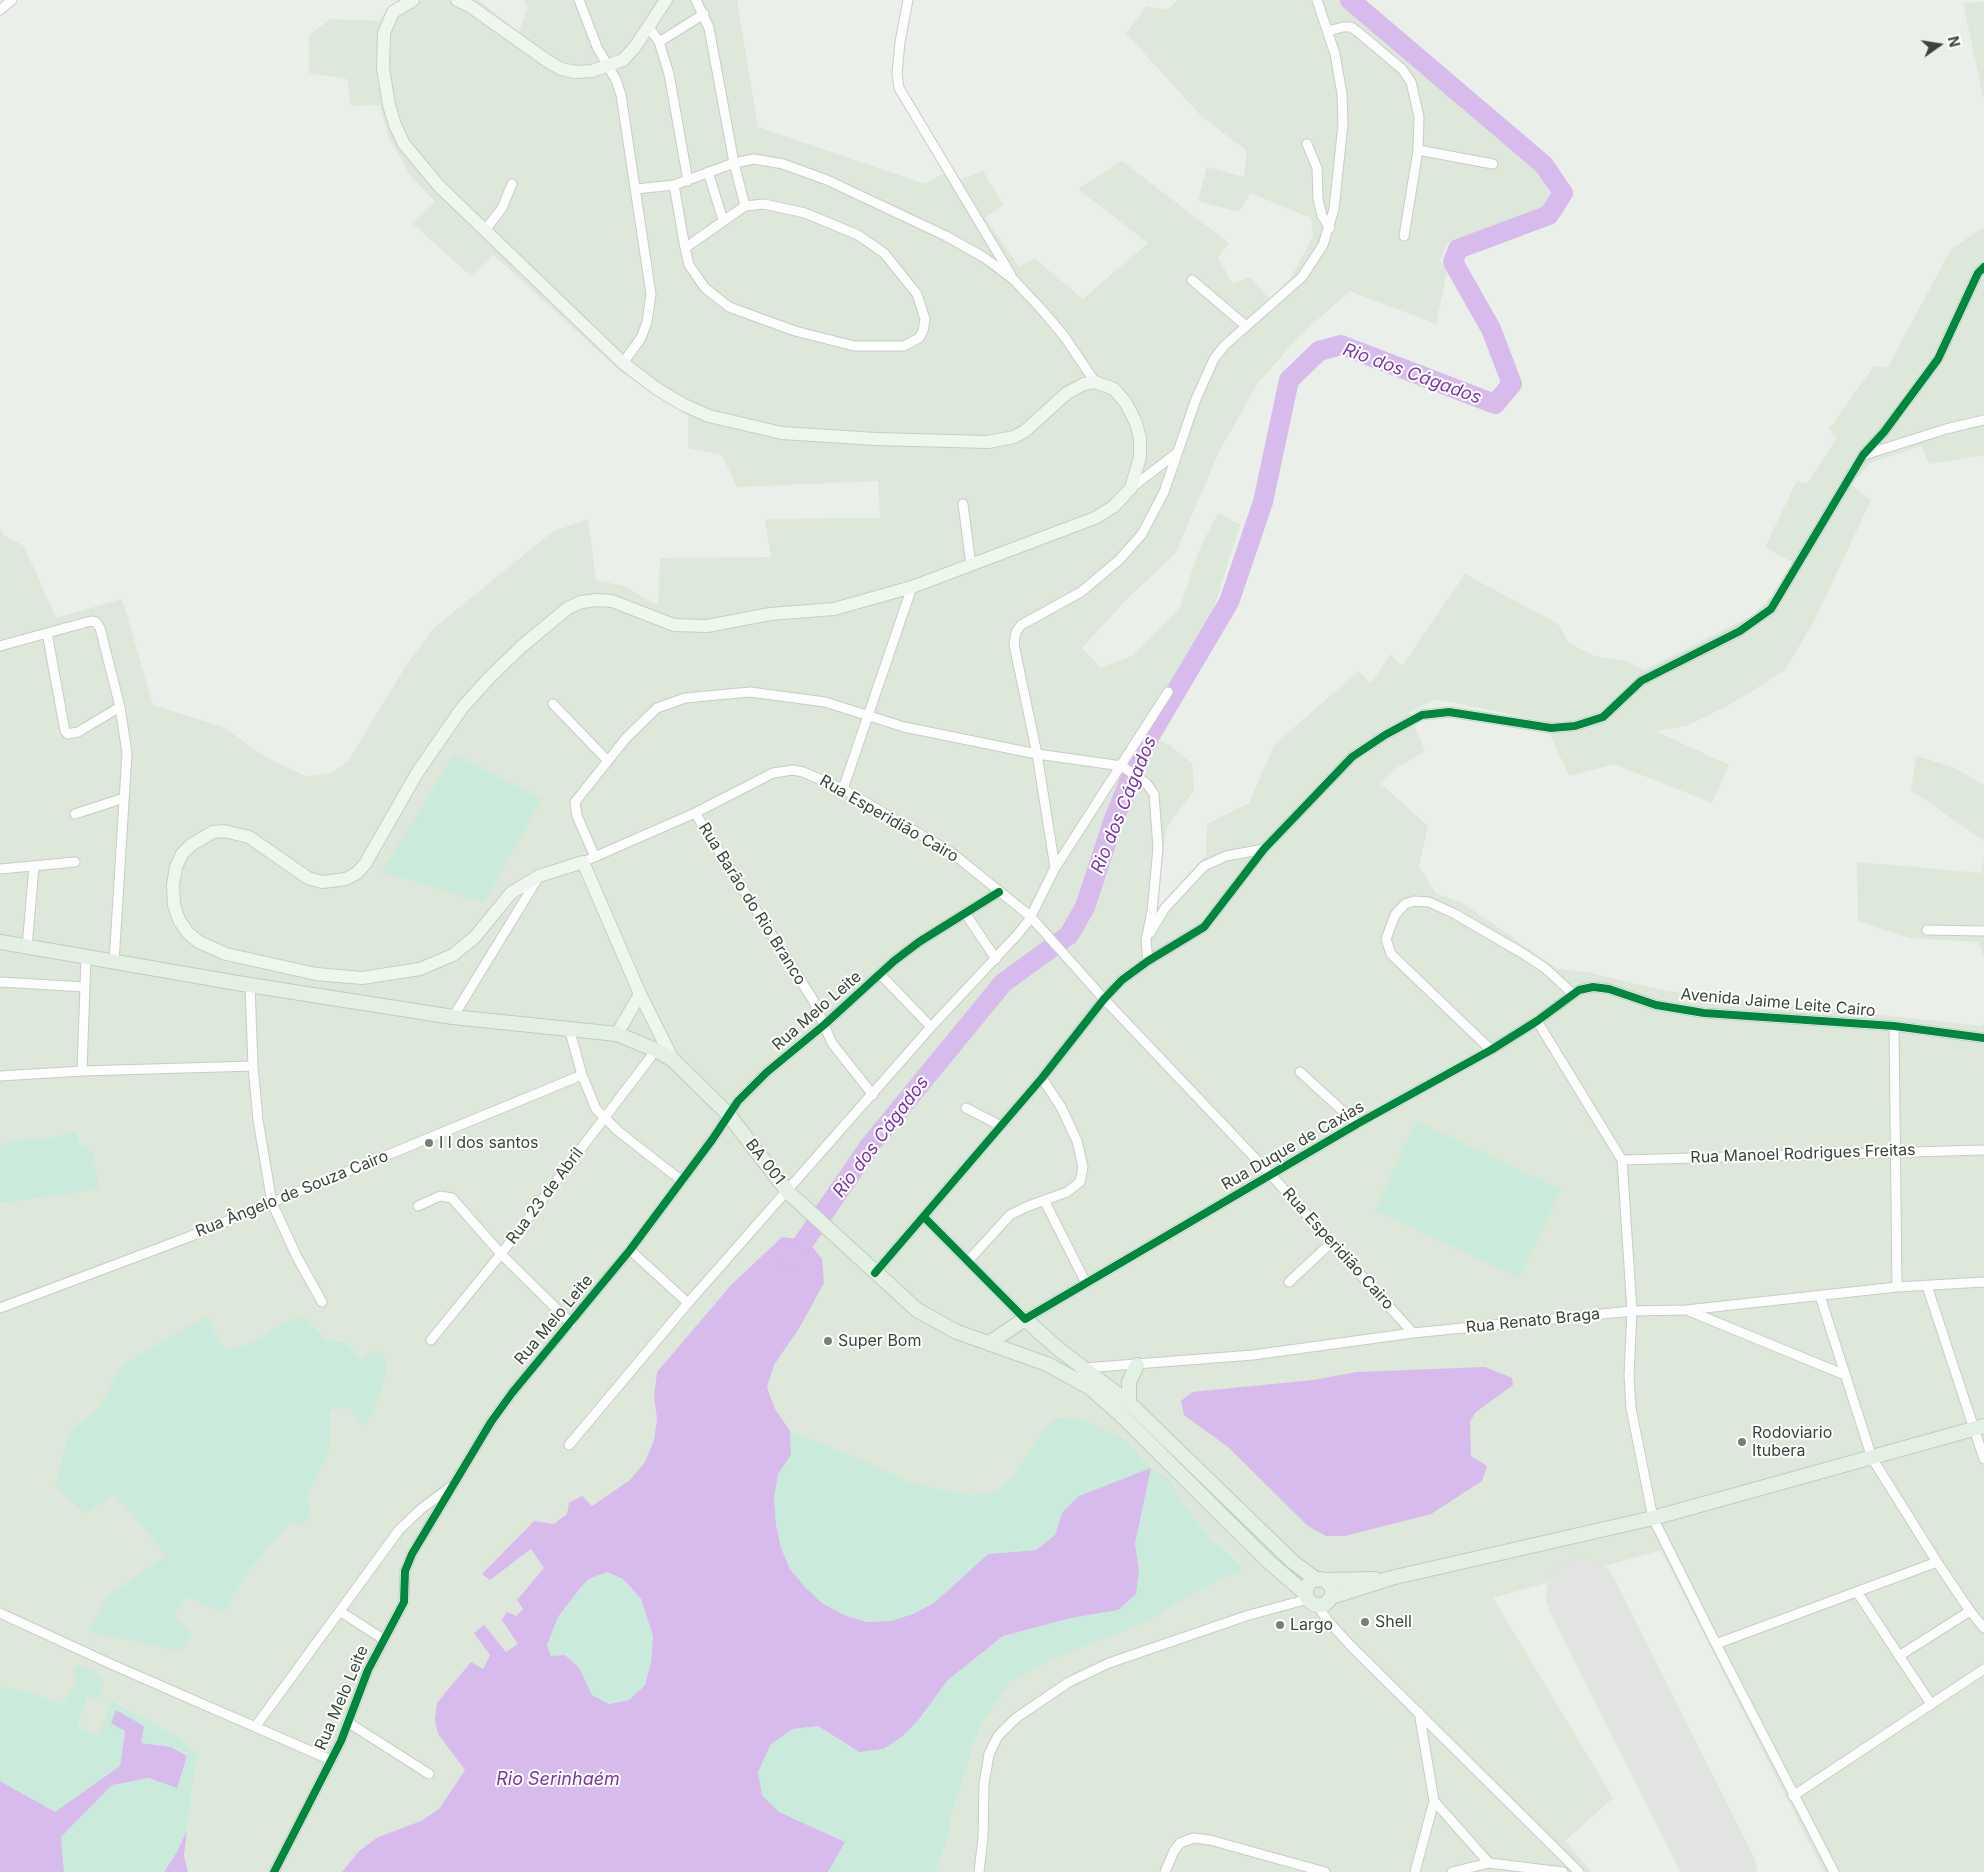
<!DOCTYPE html>
<html>
<head>
<meta charset="utf-8">
<style>
	body { margin:0 }
	#map { position:relative; width:1984px; height:1872px; overflow:hidden; background:#eaefe9; font-family:Inter,sans-serif }
	canvas { display:block }
	.north { position:absolute; left:1914px; top:20px; width:50px; height:50px; -webkit-text-stroke:4px #fff; paint-order:stroke; rotate:77deg; font-size:14px; font-weight:700; line-height:20px; text-align:center; color:#394536 }
	.north::after { content:''; display:block; margin:auto; width:18px; height:22px; background:#394536; clip-path:polygon(50% 0,100% 100%,50% 72%,0 100%) }
</style>
</head>
<body>
<div id="map">
<canvas width="1984" height="1872"></canvas>
<div class="north">N</div>
</div>
<script>
const context = document.querySelector('canvas').getContext('2d');
context.lineJoin = 'round';
function paint(path, color) { context.fillStyle = color; context.fill(path, 'evenodd'); }
const poly = rows => new Path2D(rows.map(r => 'M' + r).join(''));
function trace(path, color, width, dash) { context.strokeStyle = color; context.lineWidth = width; context.lineCap = dash ? 'butt' : 'round'; context.setLineDash(dash || []); context.stroke(path); }
function write(font, color, halo, rows, align = 'center') {
  context.font = font + ' Inter,sans-serif'; context.lineWidth = 4; context.setLineDash([]); context.textBaseline = 'middle'; context.strokeStyle = halo; context.fillStyle = color; for (const [text, x, y, turn = 0] of rows) {
    context.save(); context.translate(x, y); context.rotate((+turn || 0) * Math.PI / 180); context.textAlign = isNaN(turn) ? turn : align; if (halo) context.strokeText(text, 0, 0); context.fillText(text, 0, 0); context.restore();
  }
}
const residential = poly([
	[398,0,478,0,519,32,528,7,523,0,737,0,758,127,925,184,953,168,960,180,983,171,1003,204,985,218,1019,266,1035,259,1083,299,1148,243,1078,189,1122,161,1229,243,1218,258,1233,284,1250,277,1269,299,1291,278,1313,236,1311,218,1251,193,1239,212,1198,201,1207,167,1244,177,1247,151,1202,117,1126,33,1147,6,1167,10,1178,0,1352,0,1349,4,1512,143,1541,174,1553,202,1528,217,1448,243,1440,260,1447,272,1436,324,1350,291,1300,335,1258,383,1219,452,1175,554,1128,598,1082,648,1101,668,1132,656,1179,610,1200,548,1218,513,1240,525,1212,613,1175,688,1144,736,1168,744,1192,763,1194,790,1166,828,1158,907,1206,855,1207,824,1249,803,1274,745,1359,671,1370,684,1391,654,1402,666,1465,574,1558,624,1569,643,1594,656,1629,662,1644,670,1753,615,1774,594,1792,562,1765,547,1797,481,1807,484,1837,438,1829,429,1874,366,1888,367,1951,249,1984,227,1984,455,1929,464,1922,446,1870,463,1851,485,1871,500,1814,621,1785,670,1733,703,1686,726,1655,731,1729,765,1712,803,1614,764,1569,776,1544,721,1436,699,1409,712,1425,751,1398,767,1381,784,1428,826,1419,866,1436,893,1464,904,1558,969,1586,972,1667,991,1981,1026,1984,1022,1984,1872,1824,1872,1661,1550,1493,1598,1613,1798,1565,1841,1592,1872,936,1872,949,1834,953,1810,974,1743,983,1721,1009,1683,1052,1659,1143,1624,1203,1588,1245,1567,1209,1537,1181,1501,1169,1479,1151,1468,1124,1439,1040,1434,1016,1474,997,1491,973,1495,928,1487,902,1479,861,1460,790,1431,775,1409,767,1387,774,1365,800,1327,824,1283,782,1237,731,1285,657,1372,654,1396,657,1419,654,1440,645,1462,630,1480,592,1506,567,1514,554,1524,534,1521,482,1574,490,1579,532,1549,544,1568,517,1600,523,1609,516,1616,519,1644,506,1652,484,1626,490,1655,483,1669,451,1689,437,1703,438,1734,465,1770,439,1809,421,1821,378,1837,359,1851,342,1872,188,1872,184,1856,197,1753,176,1736,113,1700,98,1736,78,1727,87,1697,78,1679,63,1704,30,1692,0,1686,0,1203,99,1190,76,1132,42,1139,8,1140,0,1147,0,528,2,534,24,546,56,618,122,599,153,705,223,727,267,758,306,776,331,773,348,761,404,669,434,628,552,532,588,519,596,580,623,586,658,605,660,558,771,557,765,519,880,518,878,481,737,487,722,455,688,448,688,413,621,372,493,254,471,276,413,224,435,202,410,175,388,136,380,105,351,106,347,79,309,73,309,35,331,19,379,21],
	[207,1316,225,1350,249,1344,281,1324,325,1340,345,1342,362,1361,365,1425,347,1407,330,1411,330,1451,307,1498,311,1510,304,1527,291,1521,249,1570,223,1613,186,1597,173,1617,139,1576,167,1556,133,1514,113,1494,70,1430,99,1409],
	[1984,2,1984,101,1963,3],
	[1916,756,1953,767,1984,785,1984,841,1911,790],
	[1984,858,1984,959,1979,942,1909,938,1858,921,1857,862,1981,873]
]);
const green = poly([
	[454,754,542,799,484,902,382,872],
	[1417,1121,1561,1190,1519,1278,1375,1210],
	[76,1132,81,1146,93,1152,99,1190,0,1203,0,1147,8,1140,42,1139],
	[207,1316,225,1350,249,1344,281,1324,304,1316,325,1340,345,1342,362,1361,374,1350,385,1355,386,1373,377,1401,365,1426,347,1407,330,1411,330,1451,307,1497,311,1510,304,1527,291,1521,249,1570,223,1613,186,1597,173,1617,192,1634,181,1651,89,1632,106,1598,166,1556,133,1514,113,1494,85,1513,55,1486,70,1430,99,1409,121,1366],
	[1057,1418,1081,1419,1124,1439,1151,1468,1169,1479,1181,1501,1209,1537,1245,1568,1203,1588,1143,1624,1052,1659,1009,1683,983,1721,974,1743,953,1810,949,1834,936,1872,828,1872,844,1842,779,1812,762,1795,757,1772,771,1744,793,1729,818,1726,859,1752,919,1719,948,1680,1003,1636,1071,1618,1118,1609,1139,1569,1135,1544,1151,1469,1062,1513,1055,1535,1036,1550,988,1554,934,1603,914,1614,891,1621,867,1622,844,1615,822,1603,805,1587,790,1569,781,1548,776,1524,774,1499,778,1474,791,1455,790,1431,862,1460,902,1479,928,1487,973,1495,997,1491,1016,1474,1040,1434],
	[607,1572,623,1579,641,1599,653,1636,651,1662,645,1685,629,1700,609,1704,592,1695,580,1669,551,1656,547,1645,558,1617,581,1587,589,1579],
	[77,1665,92,1670,104,1681,98,1698,87,1697,78,1727,98,1736,112,1700,176,1736,197,1753,187,1830,177,1852,164,1872,64,1872,61,1837,112,1785,149,1778,177,1787,187,1756,171,1747,141,1743,125,1731,120,1766,55,1813,0,1781,0,1686,30,1692,63,1704,77,1679,73,1674]
]);
const water = poly([
	[782,1237,807,1240,822,1259,824,1283,800,1327,774,1365,767,1387,775,1409,790,1431,791,1455,778,1474,774,1499,776,1524,781,1548,790,1569,805,1587,822,1603,844,1615,867,1622,891,1621,913,1614,934,1603,988,1554,1036,1550,1055,1535,1062,1513,1079,1496,1151,1468,1135,1544,1139,1569,1136,1594,1118,1610,1071,1618,1003,1636,948,1680,919,1719,903,1736,883,1749,859,1752,818,1726,793,1729,771,1744,758,1772,762,1795,779,1812,845,1842,828,1872,342,1872,359,1851,378,1837,421,1821,439,1809,465,1770,438,1734,435,1720,437,1703,471,1662,483,1669,490,1655,474,1633,484,1625,506,1652,518,1644,502,1620,507,1612,516,1616,523,1609,517,1600,544,1568,531,1549,490,1580,482,1574,534,1521,554,1524,567,1514,569,1503,582,1496,592,1506,630,1480,645,1462,654,1440,657,1419,654,1396,657,1372,731,1285],
	[607,1572,623,1579,641,1599,653,1636,651,1662,645,1685,629,1700,609,1704,592,1695,580,1669,565,1655,551,1656,547,1645,558,1617,581,1587,589,1579],
	[1485,1367,1512,1378,1513,1385,1476,1412,1470,1421,1471,1456,1487,1466,1482,1481,1431,1514,1345,1536,1326,1536,1308,1526,1228,1447,1184,1415,1181,1401,1192,1392,1313,1380,1357,1372],
	[116,1710,144,1726,141,1743,171,1747,187,1756,177,1788,149,1778,112,1785,61,1837,64,1872,0,1872,0,1781,55,1812,120,1766,125,1731,111,1723],
	[187,1830,184,1856,188,1872,164,1872,177,1852]
]);
const river = poly([
	[790,1262,871,1144,1003,983,1069,935,1085,907,1114,819,1144,746,1229,602,1263,502,1289,380,1319,351,1341,345,1495,404,1512,384,1491,329,1453,262,1458,249,1549,215,1563,193,1544,165,1350,0]
]);
const runway = poly([
	[1582,1595,1721,1872]
]);
const street = poly([
	[579,0,597,47,616,80,621,95,651,294,647,322,641,338,623,363],
	[696,0,709,28,734,163,745,206],
	[908,0,900,42,897,74,899,88,1011,275],
	[0,10,12,0],
	[649,27,659,42,669,74,688,181],
	[1328,31,1343,27,1351,27,1358,32,1402,69,1411,82,1419,117,1418,150,1404,236],
	[659,42,704,14],
	[1307,144,1317,168,1318,199,1322,216,1330,228],
	[1418,150,1493,164],
	[708,172,723,220],
	[674,185,685,248,689,265,705,288,729,307,795,331,854,346,904,346,919,338,923,331,925,319,917,294,884,253,858,235,805,213,764,204,745,206,685,248],
	[636,189,674,185,734,163,754,159,783,164,827,180,946,236,985,258,1014,280,1043,311,1064,336,1095,382],
	[486,229,502,208,512,184],
	[1192,280,1246,326],
	[1864,455,1946,429,1984,420],
	[1131,488,1178,452],
	[963,504,971,565],
	[47,633,65,731,68,734,78,732,120,707],
	[0,646,91,621,96,622,100,628,120,707,127,753,114,962],
	[553,704,608,761],
	[843,789,912,587],
	[695,813,813,1000,832,1043,873,1095],
	[75,814,124,798],
	[595,857,577,816,575,802,627,737,657,708,685,698,750,692,825,702,904,727,1037,754,1122,766,1147,784,1154,794,1158,848,1152,912,1146,940,1148,961],
	[583,862,695,813,773,773,793,770,803,772,843,789,952,853,1030,916,1104,999,1271,1175,1413,1333],
	[1055,868,1037,754,1016,654,1014,643,1016,632,1021,625,1081,592,1119,560,1142,534,1164,492,1196,399,1214,359,1224,346,1302,277,1323,245,1334,209,1343,124,1342,94,1335,54,1317,0],
	[0,869,75,862],
	[965,913,996,959],
	[1927,930,1984,931],
	[1150,933,1165,908,1204,866,1226,856,1264,849],
	[27,947,34,867],
	[880,974,931,1027],
	[0,982,85,987],
	[250,986,253,1066,258,1120,272,1203,297,1257,322,1302],
	[453,1017,538,878],
	[1537,1021,1622,1160,1632,1311,1629,1376,1631,1408,1653,1518,1716,1644,1834,1872],
	[1894,1026,1897,1287],
	[569,1028,582,1075,596,1109,618,1131,682,1181],
	[1491,1050,1391,954,1386,939,1395,915,1405,904,1414,901,1429,902,1455,914,1522,953,1545,968,1572,993],
	[82,1071,86,957],
	[1300,1072,1357,1124],
	[0,1076,82,1071,253,1066],
	[966,1108,999,1125],
	[1622,1160,1984,1150],
	[1044,1200,1086,1283],
	[418,1206,440,1196,452,1198,501,1254,571,1323],
	[924,1217,1025,1319,1357,1124,1491,1050,1537,1021,1579,990,1593,987,1609,989,1656,1005,1704,1013,1894,1026,1984,1038],
	[630,1250,688,1303],
	[968,1261,1010,1215,1026,1207,1067,1192,1080,1182,1083,1167,1077,1141,1061,1107,1042,1078],
	[875,1273,1042,1078,1104,999,1122,980,1148,961,1204,927,1264,849,1352,757,1385,735,1422,715,1449,712,1551,728,1575,726,1603,717,1641,681,1740,631,1771,609,1863,455,1884,432,1938,359,1978,273,1984,267],
	[1289,1282,1332,1242],
	[1927,1286,1984,1459],
	[1820,1296,1872,1458,1937,1562,1970,1611,1984,1628],
	[0,1308,186,1238,582,1075],
	[1689,1311,1845,1375],
	[431,1340,501,1254,656,1050],
	[1084,1368,1253,1355,1413,1333,1632,1311,1686,1310,1897,1287,1984,1282],
	[569,1445,688,1303,931,1027,1018,934,1029,920,1055,868,1168,692],
	[1857,1592,1931,1704],
	[1317,1605,1328,1621,1352,1647,1579,1872],
	[341,1612,383,1639],
	[0,1613,113,1665,331,1760],
	[1716,1644,1937,1562],
	[1899,1656,1970,1611],
	[349,1723,429,1774],
	[255,1727,399,1530,421,1509,449,1488],
	[1793,1796,1984,1669],
	[1434,1801,1489,1863],
	[274,1872,341,1741,368,1670,404,1602,405,1571,412,1554,491,1422,512,1393,630,1250,712,1140,738,1101,767,1072,824,1025,894,961,919,942,999,892],
	[979,1872,983,1838,984,1784,989,1754,998,1736,1016,1718,1069,1682,1109,1663,1246,1616,1308,1599],
	[1165,1872,1174,1851,1180,1843,1193,1838,1210,1840,1325,1872],
	[1415,1872,1434,1801,1419,1712],
	[1452,1872,1489,1863,1563,1872]
]);
const secondary = poly([
	[413,0,393,12,384,33,383,68,389,105,395,125,404,144,439,186,623,363,657,389,684,405,709,416,782,433,876,439,988,442,1014,437,1025,431,1067,393,1084,384,1095,382,1114,389,1126,403,1136,423,1140,438,1140,457,1131,488,1113,507,1095,518,912,587,834,609,770,614,707,626,674,625,612,601,597,600,581,602,568,608,522,646,489,678,462,708,417,773,365,864,357,873,346,879,322,882,308,878,249,837,224,831,213,832,191,845,182,854,176,867,173,885,174,905,179,920,188,933,199,942,226,954,316,974,362,978,420,969,453,955,475,937,511,893,539,876,583,862,640,994,673,1060],
	[457,0,470,6,546,60,561,69,576,72,592,71,623,60,635,47,666,0],
	[617,1034,640,994]
]);
const primary = poly([
	[0,942,243,984,453,1017,617,1034,656,1050,673,1060,728,1114,788,1192,917,1310,957,1332,1047,1364,1089,1387,1121,1415,1268,1561,1306,1594],
	[989,1343,1025,1319,1056,1347,1129,1403,1293,1562,1317,1580],
	[1129,1403,1129,1382,1137,1365],
	'1306 1592a13 13 0 1 1 26 0a13 13 0 1 1-26 0Z',
	[1325,1580,1375,1579],
	[1331,1597,1391,1578,1653,1518,1984,1426]
]);
const cycleway = poly([
	[924,1217,1025,1319,1357,1124,1491,1050,1537,1021,1579,990,1593,987,1609,989,1656,1005,1704,1013,1894,1026,1984,1038],
	[875,1273,1042,1078,1104,999,1122,980,1148,961,1204,927,1264,849,1352,757,1385,735,1422,715,1449,712,1551,728,1575,726,1603,717,1641,681,1740,631,1771,609,1863,455,1884,432,1938,359,1978,273,1984,267],
	[274,1872,341,1741,368,1670,404,1602,405,1571,412,1554,491,1422,512,1393,630,1250,712,1140,738,1101,767,1072,824,1025,894,961,919,942,999,892]
]);
const markers = [
	[429,1143,5,"#778075"],
	[828,1341,5,"#778075"],
	[1742,1442,5,"#778075"],
	[1365,1622,5,"#778075"],
	[1280,1625,5,"#778075"]
];
const streetNames = [
	["Rua Esperidião Cairo",889,819,30],
	["Rua Barão do Rio Branco",752,904,58],
	["Avenida Jaime Leite Cairo",1778,1003,5],
	["Rua Melo Leite",817,1011,-41],
	["Rua Duque de Caxias",1293,1146,-30],
	["Rua Manoel Rodrigues Freitas",1803,1154,-2],
	["BA 001",765,1162,52],
	["Rua Ângelo de Souza Cairo",292,1194,-22],
	["Rua 23 de Abril",545,1196,-53],
	["Rua Esperidião Cairo",1338,1249,48],
	["Rua Melo Leite",554,1320,-50],
	["Rua Renato Braga",1533,1321,-6],
	["Rua Melo Leite",342,1698,-67]
];
const poiNames = [
	["I l dos santos",439,1143],
	["Super Bom",838,1341],
	["Rodoviario",1752,1433],
	["Itubera",1752,1451],
	["Shell",1375,1622],
	["Largo",1290,1625]
];
const waterNames = [
	["Rio dos Cágados",1412,374,20],
	["Rio dos Cágados",1124,805,-68],
	["Rio dos Cágados",881,1137,-53],
	["Rio Serinhaém",558,1780]
];
paint(residential, '#dde7da');
paint(green, '#caeadc');
paint(water, '#d7bbec');
trace(river, '#d7bbec', 20);
trace(runway, '#e1e4e0', 72);
trace(street, '#c8cdc7', 11);
trace(secondary, '#c5d1c3', 14);
trace(primary, '#bbd1b7', 16);
trace(street, '#fcfdfc', 9);
trace(secondary, '#eff6ee', 12);
trace(primary, '#e5f0e4', 14);
trace(cycleway, '#00873e', 8);
for (const [x, y, r, color] of markers) { const dot = new Path2D(); dot.arc(x, y, r, 0, 2 * Math.PI); context.fillStyle = color; context.fill(dot); trace(dot, '#fff', 2); }
write('16px', '#394536', '#fff', streetNames);
write('16px', '#394536', '#fff', poiNames, 'left');
write('italic 18px', '#7b34ac', '#fff', waterNames);
</script>
</body>
</html>
